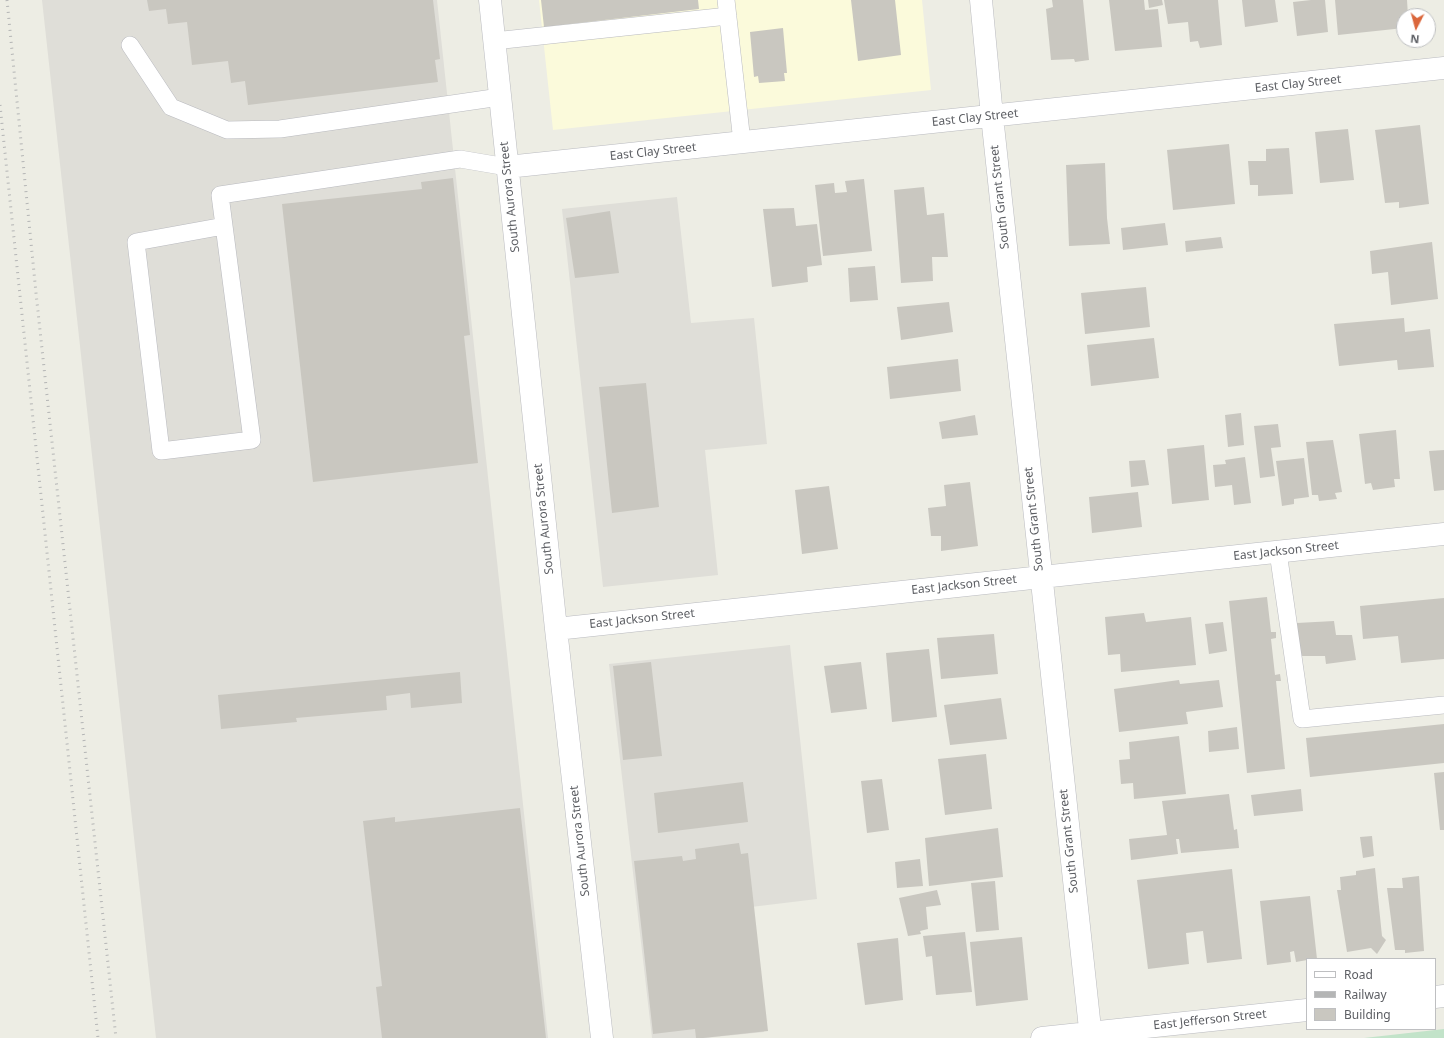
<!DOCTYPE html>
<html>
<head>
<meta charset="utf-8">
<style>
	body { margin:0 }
	#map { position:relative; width:1444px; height:1038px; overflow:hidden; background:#edede4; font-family:"Noto Sans",sans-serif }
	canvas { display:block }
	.legend { position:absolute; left:1306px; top:958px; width:130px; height:72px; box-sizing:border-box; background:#fff; border:1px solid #bebfc1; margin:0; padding:5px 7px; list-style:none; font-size:12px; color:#5c5e63 }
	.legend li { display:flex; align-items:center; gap:8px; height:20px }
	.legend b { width:20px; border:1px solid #bebfc1 }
	.north { position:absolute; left:1396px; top:8px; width:40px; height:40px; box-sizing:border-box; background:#fff; border:1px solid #bebfc1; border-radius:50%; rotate:186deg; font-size:11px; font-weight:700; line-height:16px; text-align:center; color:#5c5e63 }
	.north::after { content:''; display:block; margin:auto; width:14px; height:18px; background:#db673c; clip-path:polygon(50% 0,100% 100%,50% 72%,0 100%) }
</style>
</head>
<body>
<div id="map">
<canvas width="1444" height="1038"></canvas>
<ul class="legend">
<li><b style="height:5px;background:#fff"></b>Road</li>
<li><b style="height:5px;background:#b4b5b5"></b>Railway</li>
<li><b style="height:11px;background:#c9c7c0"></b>Building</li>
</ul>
<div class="north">N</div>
</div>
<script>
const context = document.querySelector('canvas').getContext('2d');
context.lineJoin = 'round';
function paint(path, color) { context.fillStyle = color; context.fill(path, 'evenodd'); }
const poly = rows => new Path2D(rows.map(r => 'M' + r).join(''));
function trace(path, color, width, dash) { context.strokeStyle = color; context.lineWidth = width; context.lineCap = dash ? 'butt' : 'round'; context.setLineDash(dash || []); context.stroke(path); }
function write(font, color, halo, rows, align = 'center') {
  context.font = font + ' "Noto Sans",sans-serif'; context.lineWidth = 3; context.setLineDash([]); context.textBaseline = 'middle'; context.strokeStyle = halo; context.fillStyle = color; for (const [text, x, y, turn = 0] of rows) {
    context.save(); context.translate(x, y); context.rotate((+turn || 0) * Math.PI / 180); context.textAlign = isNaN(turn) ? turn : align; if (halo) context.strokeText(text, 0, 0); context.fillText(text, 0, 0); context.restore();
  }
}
const commercial = poly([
	[539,0,922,0,931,90,553,130]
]);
const industrial = poly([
	[42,0,437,0,548,1038,156,1038],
	[677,197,691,323,754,318,767,444,705,450,718,575,603,587,562,209],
	[790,645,817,899,751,907,764,1032,705,1038,652,1038,609,664]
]);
const green = poly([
	[1444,1029,1444,1038,1364,1038]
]);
const building = poly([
	[147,0,433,0,440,59,435,60,438,82,248,105,245,81,231,83,228,61,192,65,187,22,168,24,166,9,149,11],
	[541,0,698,0,699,9,544,27],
	[851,0,895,0,901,55,858,61],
	[1052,0,1083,0,1089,60,1075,62,1074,59,1051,60,1046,9,1053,7],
	[1109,0,1144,0,1145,10,1158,9,1162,47,1115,51],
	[1148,0,1162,0,1163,5,1149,8],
	[1164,0,1218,0,1222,45,1200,48,1198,41,1190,42,1188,22,1168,24],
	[1242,0,1275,0,1278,22,1245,27],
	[1311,0,1325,0,1328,32,1297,36,1293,2],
	[1335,0,1407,0,1408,16,1404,16,1404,28,1338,35],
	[783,28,787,73,784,73,785,81,759,83,758,76,754,77,750,32],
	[1420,125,1429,204,1399,208,1399,202,1385,203,1375,130],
	[1348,129,1354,180,1320,183,1315,132],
	[1229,144,1235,204,1173,210,1167,150],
	[1289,148,1293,194,1258,196,1258,185,1250,185,1248,161,1266,161,1266,149],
	[1105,163,1107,218,1110,244,1069,246,1066,165],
	[453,178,470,335,464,336,478,463,313,482,282,204,422,189,421,182],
	[864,179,872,251,823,256,815,185,834,183,835,193,847,192,845,181],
	[924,187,927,215,944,213,948,257,932,257,933,281,901,283,894,190],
	[794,208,796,226,817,224,822,265,807,267,808,282,772,287,763,209],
	[610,211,619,273,575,278,566,218],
	[1165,223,1168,245,1123,250,1121,228],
	[1221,237,1223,248,1186,252,1185,241],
	[1432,242,1438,299,1391,305,1388,272,1372,274,1370,251],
	[875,266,878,300,850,302,848,268],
	[1146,287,1150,327,1085,334,1081,293],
	[949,302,953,332,901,340,897,307],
	[1404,318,1405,332,1430,329,1434,367,1398,370,1397,360,1339,366,1334,324],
	[1154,338,1159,378,1091,386,1087,345],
	[958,359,961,391,890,399,887,367],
	[646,383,659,507,612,513,599,387],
	[1241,413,1244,445,1228,447,1225,415],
	[975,415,978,435,942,439,939,422],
	[1278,424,1281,447,1271,448,1275,476,1260,478,1254,426],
	[1396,430,1400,479,1394,479,1395,487,1373,490,1371,483,1365,484,1359,434],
	[1333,440,1342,492,1335,493,1337,499,1319,501,1318,495,1312,495,1306,442],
	[1204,445,1209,500,1172,504,1167,449],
	[1444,450,1444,490,1434,491,1429,451],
	[1245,457,1251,503,1234,505,1232,485,1215,487,1213,465,1226,464,1225,460],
	[1304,458,1309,497,1294,499,1294,504,1282,506,1276,461],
	[1145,460,1149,485,1131,487,1129,461],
	[970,482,978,546,941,551,941,536,931,536,928,508,946,506,944,485],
	[829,486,838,549,802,554,795,490],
	[1138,492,1142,527,1092,533,1089,497],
	[1267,597,1271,632,1276,632,1276,638,1271,639,1275,675,1280,674,1281,681,1276,681,1285,769,1247,773,1229,601],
	[1444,598,1444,659,1401,663,1398,636,1363,639,1360,606],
	[1144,613,1146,622,1191,617,1196,665,1121,672,1120,654,1108,655,1105,617],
	[1334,621,1336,635,1352,635,1356,660,1326,664,1325,656,1300,656,1297,623],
	[1223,622,1227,651,1209,654,1205,624],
	[994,634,998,674,941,679,937,638],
	[929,649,937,717,892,722,886,653],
	[651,662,662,756,623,760,613,666],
	[861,662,867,709,831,713,824,666],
	[460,672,462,703,411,708,410,693,386,696,387,710,296,718,297,722,221,729,218,695],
	[1179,680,1180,684,1219,680,1223,707,1186,712,1188,724,1119,732,1114,689],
	[1001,698,1007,739,950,745,944,705],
	[1444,724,1444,763,1310,777,1306,738],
	[1237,727,1239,749,1209,752,1208,731],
	[1179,736,1186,794,1134,799,1133,783,1121,784,1119,760,1130,759,1129,742],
	[986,754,992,809,945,815,938,759],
	[1444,772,1444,830,1440,830,1434,773],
	[882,779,889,830,867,833,861,781],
	[743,782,748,822,658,833,654,793],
	[1301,789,1303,811,1254,816,1251,795],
	[1229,794,1234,830,1237,829,1239,848,1181,853,1179,839,1176,839,1178,854,1131,860,1129,839,1167,835,1162,801],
	[520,808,546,1038,382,1038,376,987,382,986,363,821,395,817,395,822],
	[998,828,1003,877,929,886,925,838],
	[1372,836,1374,856,1363,858,1360,837],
	[739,843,741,854,748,853,768,1031,703,1038,696,1038,695,1029,653,1034,634,861,682,856,683,861,696,859,695,849],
	[920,859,923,886,897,888,895,862],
	[1375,868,1382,936,1386,940,1377,954,1371,948,1347,952,1337,890,1341,890,1340,877,1356,875,1356,871],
	[1232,869,1242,959,1207,963,1203,931,1186,933,1189,964,1148,969,1137,880],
	[1419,876,1424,951,1405,953,1405,950,1395,950,1387,888,1403,888,1402,878],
	[995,881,999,930,976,932,971,883],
	[937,890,941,905,926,907,928,929,920,931,921,934,908,936,899,898],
	[1310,896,1317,959,1307,959,1307,960,1296,962,1294,951,1290,952,1291,962,1267,965,1260,901],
	[965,932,972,992,936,995,932,956,926,957,923,936],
	[1022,937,1028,1000,976,1006,970,942],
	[898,938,903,1000,865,1005,857,943]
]);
const service = poly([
	[726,0,742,142],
	[494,41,728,16],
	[130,45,171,107,227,130,280,129,500,97],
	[224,226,136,242,161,451,252,440,220,195,460,159,507,167],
	[1278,552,1302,719,1444,705]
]);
const minor = poly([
	[490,0,556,629,602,1038],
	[981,0,992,116,1091,1038],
	[507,167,1444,68],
	[556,629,1444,534],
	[1435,997,1444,996],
	[1042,1038,1307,1010]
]);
const rail = poly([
	[7,0,36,293,116,1038],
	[0,105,98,1038]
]);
const streetNames = [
	["East Clay Street",1298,84,-6],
	["East Clay Street",975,118,-6],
	["East Clay Street",653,152,-6],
	["South Aurora Street",510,197,-96],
	["South Grant Street",1000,197,-96],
	["South Aurora Street",544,519,-96],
	["South Grant Street",1034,519,-96],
	["East Jackson Street",1286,551,-6],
	["East Jackson Street",964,585,-6],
	["East Jackson Street",642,619,-6],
	["South Aurora Street",580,841,-96],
	["South Grant Street",1069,841,-96],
	["East Jefferson Street",1210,1020,-6]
];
paint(commercial, '#fbfadb');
paint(industrial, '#dfded8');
paint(green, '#c2e3c9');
paint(building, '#c9c7c0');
trace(service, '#b9babf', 18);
trace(minor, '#b9babf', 23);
trace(service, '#fff', 17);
trace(minor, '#fff', 22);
trace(rail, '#b4b5b5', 3, [1, 5]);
write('12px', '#5c5e63', '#fff', streetNames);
</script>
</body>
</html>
